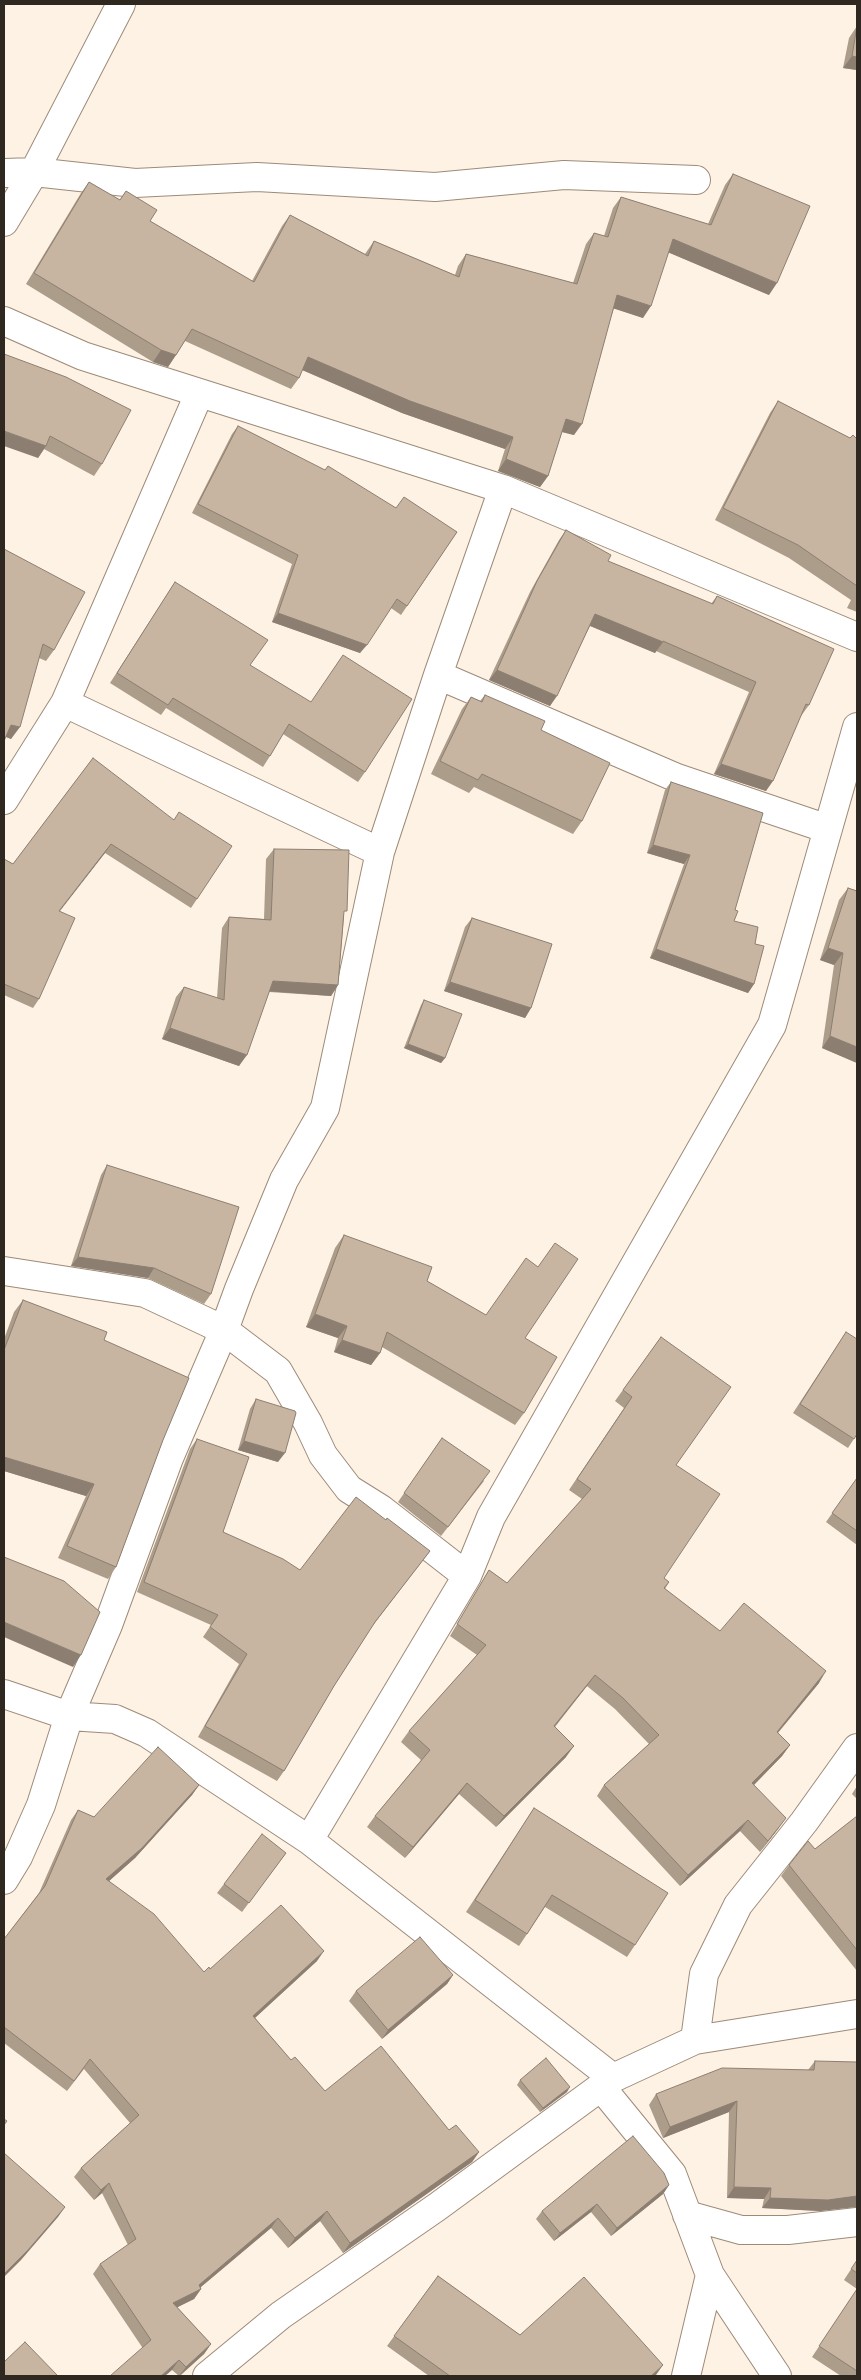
<!DOCTYPE html>
<html>
<head>
<meta charset="utf-8">
<style>
	body { margin:0 }
	#map { position:relative; width:861px; height:2380px; overflow:hidden; background:#fef2e5; font-family:"Roboto Condensed",sans-serif }
	canvas { display:block }
	.frame { position:absolute; inset:0; border:5px solid #2f2820; pointer-events:none }
</style>
</head>
<body>
<div id="map">
<canvas width="861" height="2380"></canvas>
<div class="frame"></div>
</div>
<script>
const context = document.querySelector('canvas').getContext('2d');
context.lineJoin = 'round';
const poly = rows => new Path2D(rows.map(r => 'M' + r).join(''));
function trace(path, color, width, dash) { context.strokeStyle = color; context.lineWidth = width; context.lineCap = dash ? 'butt' : 'round'; context.setLineDash(dash || []); context.stroke(path); }
function paint(path, color) { context.fillStyle = color; context.fill(path, 'evenodd'); }
const minor = poly([
	[4,173,34,172,135,183,257,177,435,187,564,175,696,180],
	[4,222,34,172,121,4],
	[4,321,83,356,503,489,857,637],
	[438,675,677,778,828,829],
	[65,703,380,852],
	[4,800,65,703,199,394],
	[4,1271,145,1293,224,1330,278,1371,308,1423,323,1455,349,1489,381,1509,467,1576],
	[4,1694,69,1716,115,1719,147,1733,309,1840,613,2078],
	[309,1840,467,1576,491,1517,772,1025,857,727],
	[4,1880,18,1857,41,1805,69,1716,108,1625,169,1458,224,1330,239,1289,284,1180,325,1108,380,852,438,675,503,489],
	[695,2040,704,1974,738,1905,804,1822,857,1748],
	[601,2087,672,2174,710,2275,777,2376],
	[687,2215,741,2230,788,2230,857,2222],
	[207,2376,281,2315,437,2207,613,2078,695,2040,857,2014],
	[686,2376,710,2275]
]);
const wall = poly([
	[857,26,857,70,843,68,849,38],
	[733,174,769,295,668,252,643,318,614,308,574,435,562,432,548,476,540,487,498,471,505,449,402,413,302,370,299,378,291,389,185,341,168,367,153,362,26,284,81,193,89,182,120,200,126,191,150,221,252,281,282,226,290,215,365,254,374,241,455,275,458,266,466,254,573,283,586,244,594,233,604,236,613,208,621,197,708,224,725,185],
	[4,354,102,464,94,476,44,449,38,458],
	[778,401,850,438,857,439,857,612,847,608,851,600,789,558,715,520,770,413],
	[238,426,396,508,457,532,401,615,391,608,360,653,272,622,292,564,192,513,232,434],
	[566,530,608,561,711,604,717,596,809,705,801,716,801,715,766,791,714,774,749,692,656,651,655,653,590,626,550,706,489,680,530,592,559,540],
	[4,549,54,650,46,661,39,658,11,739,6,737],
	[175,582,250,665,365,772,358,782,283,734,270,756,263,767,166,708,161,715,110,683],
	[485,695,541,730,582,821,573,834,474,787,469,793,431,774,462,709,471,697,480,701],
	[93,758,197,899,191,908,105,853,59,911,39,999,33,1008,4,995,4,859,13,864],
	[671,782,735,910,734,921,754,984,748,993,650,958,684,864,647,853,665,790],
	[274,849,344,916,338,985,331,996,269,992,239,1066,162,1039,176,997,184,987,217,998,222,928,229,917,264,919,266,859],
	[848,888,857,891,857,1063,822,1048,834,965,820,960,839,900],
	[472,918,531,1008,525,1018,444,991,465,927],
	[424,1000,445,1058,441,1063,404,1048,421,1005],
	[107,1165,211,1294,204,1304,148,1278,71,1266,101,1175],
	[344,1235,427,1281,525,1338,524,1413,515,1425,382,1347,380,1353,371,1365,334,1352,338,1338,306,1327,335,1248],
	[23,1300,104,1340,163,1440,116,1567,108,1579,58,1558,86,1496,4,1471,4,1339,14,1312],
	[846,1332,857,1434,848,1448,793,1413],
	[661,1337,676,1465,664,1578,669,1582,665,1589,720,1631,819,1683,778,1733,790,1745,782,1756,754,1785,778,1829,760,1852,740,1831,680,1886,597,1796,604,1785,649,1744,615,1709,587,1686,555,1727,566,1757,496,1827,459,1794,405,1858,367,1827,375,1816,421,1760,401,1742,409,1731,477,1655,450,1636,482,1582,489,1570,507,1583,582,1499,569,1490,624,1408,615,1401],
	[256,1399,278,1462,238,1450,250,1409],
	[442,1438,484,1481,441,1536,398,1502],
	[197,1439,223,1532,300,1570,386,1520,430,1551,371,1628,334,1686,284,1771,277,1781,198,1737,239,1664,203,1637,211,1625,137,1592,190,1449],
	[857,1478,857,1545,826,1522],
	[199,1785,192,1795,135,1858,109,1881,204,1972,210,1969,317,1961,255,2018,291,2060,325,2091,449,2130,479,2152,472,2162,343,2253,320,2221,288,2248,271,2228,201,2287,201,2289,194,2299,177,2307,211,2344,204,2354,180,2376,179,2376,172,2370,142,2347,93,2274,100,2264,128,2245,102,2193,94,2200,74,2177,81,2168,130,2123,84,2069,67,2091,4,2043,4,1939,39,1893,71,1820,78,1810,94,1817],
	[857,1786,857,1799,852,1794],
	[534,1808,635,1945,627,1957,545,1907,519,1946,466,1912],
	[857,1816,857,1971,781,1876,789,1865,815,1849],
	[286,1853,242,1912,217,1893,224,1884],
	[453,1975,447,1984,382,2039,349,2001,356,1991],
	[815,2061,856,2206,820,2211,762,2208,764,2199,727,2198,729,2112,663,2138,649,2105,656,2094,808,2070],
	[520,2080,567,2092,540,2112,517,2085],
	[669,2185,663,2194,611,2236,591,2212,554,2241,536,2219,542,2211],
	[857,2260,857,2289,844,2280],
	[438,2276,520,2335,656,2375,655,2376,429,2376,387,2346],
	[857,2289,857,2376,841,2376,812,2357]
]);
const shadedWall = poly([
	[852,56,857,57,857,70,843,68],
	[673,239,777,283,769,295,665,251],
	[617,295,651,306,643,318,609,307],
	[161,350,176,355,168,367,153,362],
	[308,357,513,437,505,449,402,413,300,369],
	[566,419,582,424,574,435,558,431],
	[4,431,46,446,38,458,4,446],
	[506,459,548,476,540,487,498,471],
	[278,613,367,645,360,653,272,622],
	[595,614,663,642,655,653,588,625],
	[497,670,557,696,550,706,489,680],
	[11,725,20,727,11,739,4,736],
	[721,764,773,781,766,791,714,774],
	[111,844,105,853,53,920,59,911],
	[653,845,690,855,684,864,647,853],
	[828,948,843,953,834,965,820,960],
	[656,949,754,984,748,993,650,958],
	[273,981,338,985,331,996,265,991],
	[450,982,531,1008,525,1018,444,991],
	[170,1028,247,1055,239,1066,162,1039],
	[830,1036,857,1047,857,1063,822,1048],
	[408,1044,445,1058,441,1063,404,1048],
	[78,1257,154,1268,148,1278,71,1266],
	[315,1314,347,1326,338,1338,306,1327],
	[342,1340,380,1353,371,1365,334,1352],
	[244,1441,285,1453,278,1462,238,1450],
	[4,1457,94,1484,86,1496,4,1471],
	[4,1622,81,1655,73,1667,4,1637],
	[826,1671,819,1683,769,1743,777,1732],
	[595,1675,587,1686,546,1737,554,1726],
	[790,1745,782,1756,745,1794,752,1783],
	[574,1746,566,1757,496,1827,504,1816],
	[467,1783,459,1794,405,1858,413,1847],
	[199,1785,192,1795,135,1858,100,1889,106,1879],
	[786,1818,778,1829,760,1852,768,1841],
	[748,1820,740,1831,680,1886,688,1875],
	[324,1951,317,1961,246,2026,253,2016],
	[453,1975,447,1984,382,2039,388,2030],
	[570,2087,567,2092,540,2112,543,2108],
	[737,2101,729,2112,663,2138,670,2127],
	[479,2152,472,2162,343,2253,350,2243],
	[109,2183,102,2193,94,2200,101,2190],
	[669,2185,663,2194,611,2236,617,2228],
	[734,2187,771,2188,764,2199,727,2198],
	[857,2196,857,2207,820,2211,762,2208,770,2198],
	[597,2204,591,2212,554,2241,560,2233],
	[65,2207,58,2217,21,2260,4,2277,4,2274],
	[327,2211,320,2221,288,2248,295,2238],
	[278,2218,271,2228,196,2291,201,2289,194,2299,166,2313,173,2303,199,2285],
	[211,2344,204,2354,179,2376,186,2367],
	[179,2360,172,2370,165,2376,161,2376],
	[663,2365,656,2375,655,2376,651,2376]
]);
const building = poly([
	[857,26,857,57,852,56,857,26],
	[733,174,810,206,777,283,673,239,651,306,617,295,582,424,566,419,548,476,506,459,513,437,410,401,308,357,299,378,192,329,176,355,161,350,34,273,89,182,120,200,126,191,157,210,150,221,254,282,290,215,368,256,374,241,459,277,466,254,577,284,594,233,608,237,621,197,711,225,733,174],
	[4,354,66,377,131,410,102,464,50,436,46,446,4,431,4,354],
	[778,401,850,438,853,435,857,439,857,586,798,545,723,508,778,401],
	[238,426,325,470,328,466,396,508,404,497,457,532,407,606,397,599,367,645,278,613,298,555,198,504,238,426],
	[566,530,611,555,608,561,713,604,717,596,834,649,809,705,806,704,773,781,721,764,756,682,663,641,663,642,595,614,557,696,497,670,537,581,566,530],
	[4,549,85,592,54,650,43,644,20,727,11,725,4,741,4,549],
	[175,582,268,640,250,665,311,702,343,655,412,699,365,772,289,724,270,756,173,698,168,705,117,673,175,582],
	[485,695,545,721,541,730,610,763,582,821,482,774,478,780,440,761,471,697,482,702,485,695],
	[93,758,174,820,179,812,232,846,197,899,111,844,59,911,75,918,39,999,4,984,4,859,13,864,93,758],
	[671,782,763,813,735,910,738,911,734,921,758,927,755,944,764,946,754,984,656,949,690,855,653,845,671,782],
	[274,849,349,850,347,911,344,911,338,985,273,981,247,1055,170,1028,184,987,224,1000,229,917,271,920,274,849],
	[848,888,857,891,857,1047,830,1036,843,953,828,948,848,888],
	[472,918,552,944,531,1008,450,982,472,918],
	[424,1000,462,1014,445,1058,408,1044,424,1000],
	[107,1165,239,1207,211,1294,154,1268,78,1257,107,1165],
	[344,1235,432,1267,427,1281,486,1315,526,1258,538,1267,555,1243,578,1259,525,1338,557,1357,524,1413,387,1332,380,1353,342,1340,347,1326,315,1314,344,1235],
	[23,1300,107,1332,104,1340,189,1378,163,1440,116,1567,67,1546,94,1484,4,1457,4,1350,23,1300],
	[846,1332,857,1339,857,1434,854,1439,800,1404,846,1332],
	[661,1337,731,1387,676,1465,720,1494,664,1578,669,1582,664,1588,720,1631,744,1603,826,1671,777,1732,790,1745,752,1783,786,1818,768,1841,748,1820,688,1875,604,1785,659,1735,623,1698,595,1675,554,1726,574,1746,504,1816,467,1783,413,1847,375,1816,430,1750,409,1731,486,1645,457,1624,489,1570,507,1583,591,1489,577,1479,632,1397,623,1390,661,1337],
	[256,1399,295,1411,296,1413,285,1453,244,1441,256,1399],
	[442,1438,490,1471,448,1527,404,1493,442,1438],
	[197,1439,249,1457,223,1532,283,1559,300,1570,356,1497,386,1520,387,1518,430,1551,375,1622,334,1686,284,1771,205,1726,247,1654,210,1627,218,1615,144,1582,197,1439],
	[857,1478,857,1531,832,1513,857,1478],
	[4,1557,64,1581,100,1612,81,1655,4,1622,4,1557],
	[158,1747,199,1785,142,1848,106,1879,154,1914,204,1972,209,1967,210,1969,281,1905,324,1951,253,2016,291,2060,295,2057,325,2091,381,2046,449,2130,456,2125,479,2152,350,2243,327,2211,295,2238,278,2218,199,2285,201,2289,173,2303,211,2344,186,2367,179,2360,161,2376,110,2376,151,2340,100,2264,136,2239,109,2183,101,2190,81,2168,139,2115,90,2059,74,2081,4,2027,4,1939,45,1886,78,1810,94,1817,158,1747],
	[534,1808,668,1893,635,1945,552,1895,527,1934,475,1900,534,1808],
	[857,1816,857,1950,789,1865,808,1841,815,1849,857,1816],
	[262,1834,286,1853,249,1903,224,1884,262,1834],
	[420,1937,453,1975,388,2030,356,1991,420,1937],
	[546,2058,570,2087,543,2108,520,2080,546,2058],
	[815,2061,857,2062,857,2196,828,2200,770,2198,771,2188,734,2187,737,2101,670,2127,656,2094,722,2068,814,2070,815,2061],
	[4,2119,7,2121,4,2125,4,2119],
	[633,2136,664,2173,669,2185,617,2228,597,2204,560,2233,542,2211,633,2136],
	[4,2153,65,2207,28,2250,4,2274,4,2153],
	[857,2260,857,2273,851,2269,857,2260],
	[438,2276,520,2335,584,2277,663,2365,651,2376,450,2376,394,2336,438,2276],
	[857,2289,857,2371,819,2346,857,2289],
	[25,2342,58,2376,4,2376,4,2362,25,2342]
]);
trace(minor, '#9d8b78', 30);
trace(minor, '#fff', 28);
paint(wall, '#ac9c8a');
paint(shadedWall, '#8c7f71');
paint(building, '#c8b5a1');
trace(building, '#8c7f71', 1);
</script>
</body>
</html>
